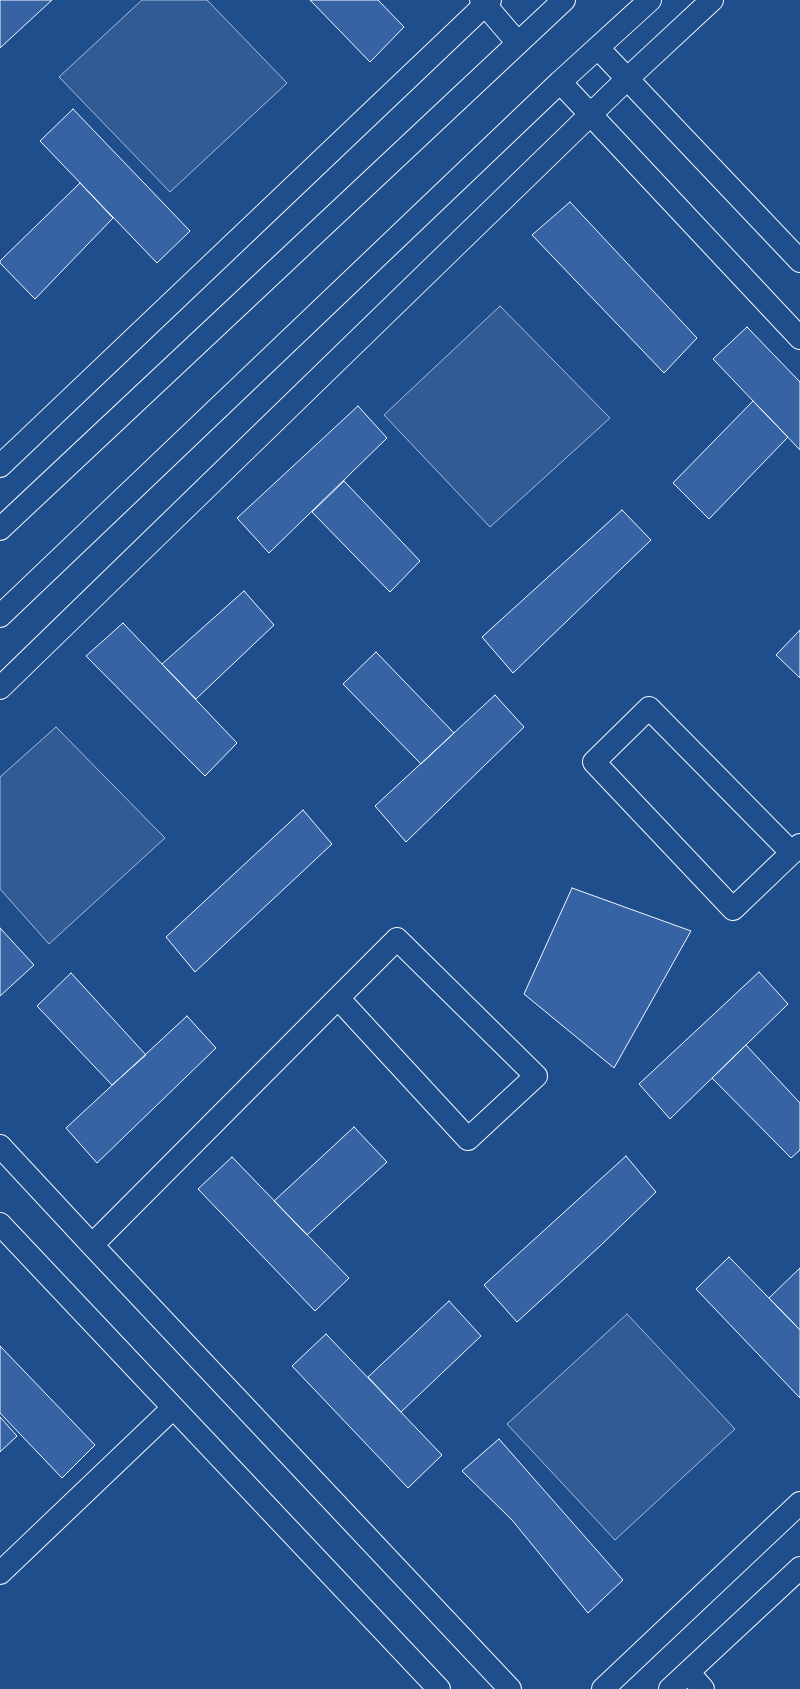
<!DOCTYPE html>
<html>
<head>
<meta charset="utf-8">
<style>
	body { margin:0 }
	canvas { display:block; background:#1f4e8c }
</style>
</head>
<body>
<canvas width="800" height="1689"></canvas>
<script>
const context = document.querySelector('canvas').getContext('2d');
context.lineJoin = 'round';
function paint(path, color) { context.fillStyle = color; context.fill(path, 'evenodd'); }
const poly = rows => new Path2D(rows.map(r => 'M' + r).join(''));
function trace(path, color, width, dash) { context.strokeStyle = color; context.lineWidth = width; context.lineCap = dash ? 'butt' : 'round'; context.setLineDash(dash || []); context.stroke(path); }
const built = poly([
	[142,0,207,0,287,83,170,192,59,77,142,0],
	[500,306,610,418,490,527,384,415,500,306],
	[56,727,165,838,49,944,0,889,0,777,56,727],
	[627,1314,735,1429,615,1540,507,1424,627,1314]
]);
const building = poly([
	[0,0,52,0,0,48,0,0],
	[310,0,378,0,404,27,370,62,310,0],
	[73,109,190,231,157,263,40,141,73,109],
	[80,183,113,218,35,299,0,263,0,261,80,183],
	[570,202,697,338,664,373,532,235,570,202],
	[747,327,800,382,800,450,713,359,747,327],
	[753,401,788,437,709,519,673,483,753,401],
	[358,406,387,438,269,553,237,518,358,406],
	[344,481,420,561,390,592,312,512,344,481],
	[622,510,651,540,513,673,482,637,622,510],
	[244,591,274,625,196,699,162,664,244,591],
	[123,623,237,743,205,776,86,656,123,623],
	[800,630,800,678,776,655,800,630],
	[376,652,454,733,421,764,343,684,376,652],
	[495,695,524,727,406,842,375,806,495,695],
	[303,810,332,844,195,972,166,937,303,810],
	[572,888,691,931,614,1068,524,994,572,888],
	[0,928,34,965,0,996,0,928],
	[759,972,788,1004,670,1119,639,1084,759,972],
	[71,973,146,1055,112,1085,37,1006,71,973],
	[187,1016,216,1048,97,1163,66,1128,187,1016],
	[746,1045,800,1103,800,1150,791,1158,712,1078,746,1045],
	[354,1127,387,1162,307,1235,274,1201,354,1127],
	[626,1156,656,1192,600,1246,517,1322,484,1285,626,1156],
	[232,1157,349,1278,315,1311,198,1189,232,1157],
	[729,1257,800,1330,800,1398,696,1289,729,1257],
	[800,1268,800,1330,769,1298,800,1268],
	[449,1301,481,1336,401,1412,368,1377,449,1301],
	[326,1334,442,1455,408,1488,292,1366,326,1334],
	[0,1346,95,1445,62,1478,0,1413,0,1346],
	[0,1417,17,1436,0,1452,0,1417],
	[499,1439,623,1580,588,1613,512,1520,462,1471,499,1439]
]);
const minor = poly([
	[792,853,649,708,594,762,733,909,800,845],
	[0,1146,92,1245,510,1689],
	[0,1224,439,1689],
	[92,1245,338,998,468,1139,536,1076,397,939,338,998],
	[0,1573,173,1408],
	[689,1673,703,1689],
	[603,1689,800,1503],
	[670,1689,800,1568]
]);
const major = poly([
	[481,0,517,42],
	[598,48,800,261],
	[560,82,800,338],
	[0,466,490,0],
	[0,529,564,0],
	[0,616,560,82,650,0],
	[0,688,627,79,712,0]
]);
paint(built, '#305b95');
trace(built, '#a8bbd7', 1);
paint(building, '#3563a3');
trace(building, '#f2f6ff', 1);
trace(minor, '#f2f6ff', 24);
trace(major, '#f2f6ff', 24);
trace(minor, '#1f4e8c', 22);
trace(major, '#1f4e8c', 22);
</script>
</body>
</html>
